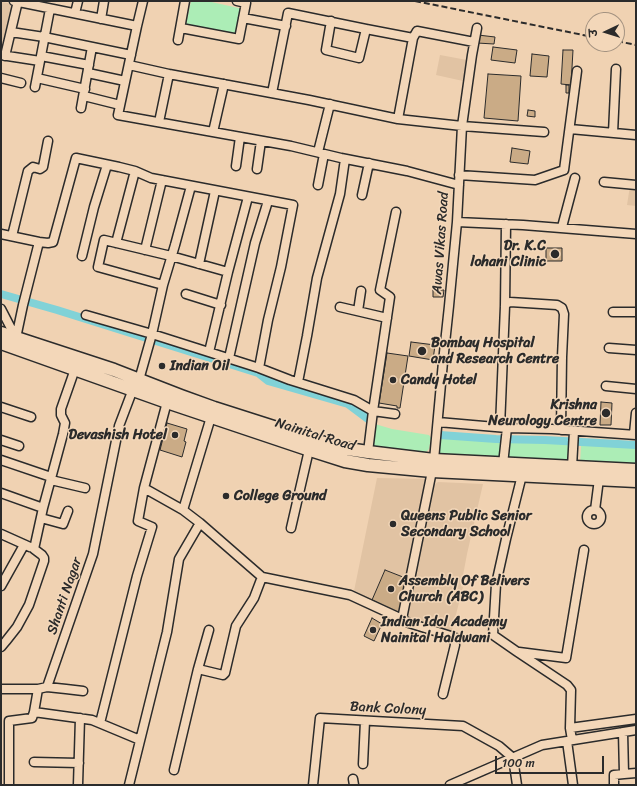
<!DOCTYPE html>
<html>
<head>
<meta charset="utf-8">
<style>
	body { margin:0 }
	#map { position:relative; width:637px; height:786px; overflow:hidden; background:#f0d2b2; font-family:Sriracha,"Playpen Sans Deva",sans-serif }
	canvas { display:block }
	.frame { position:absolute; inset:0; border:2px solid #2b2b2b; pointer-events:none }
	.north { position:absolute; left:585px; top:12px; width:40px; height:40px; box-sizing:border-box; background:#f3d7b9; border:1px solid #a39280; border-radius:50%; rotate:266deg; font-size:11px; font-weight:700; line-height:16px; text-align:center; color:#2b2b2b }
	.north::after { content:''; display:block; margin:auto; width:14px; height:18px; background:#2b2b2b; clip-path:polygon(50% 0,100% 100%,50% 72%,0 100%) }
	.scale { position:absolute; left:495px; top:756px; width:109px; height:18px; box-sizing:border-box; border:2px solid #2b2b2b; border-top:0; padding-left:5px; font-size:12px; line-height:14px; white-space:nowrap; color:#2b2b2b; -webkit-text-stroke:3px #f3d7b9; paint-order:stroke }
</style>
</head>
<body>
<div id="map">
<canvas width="637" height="786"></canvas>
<div class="frame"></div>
<div class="north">उ</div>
<div class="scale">100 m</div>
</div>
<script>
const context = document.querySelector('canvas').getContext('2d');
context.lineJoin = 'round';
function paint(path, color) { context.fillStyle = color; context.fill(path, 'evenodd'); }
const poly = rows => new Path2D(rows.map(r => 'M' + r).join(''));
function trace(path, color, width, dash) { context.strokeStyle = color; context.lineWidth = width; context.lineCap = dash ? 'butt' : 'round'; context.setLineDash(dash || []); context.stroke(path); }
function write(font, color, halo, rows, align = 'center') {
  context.font = font + ' Sriracha,sans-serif'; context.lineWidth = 3; context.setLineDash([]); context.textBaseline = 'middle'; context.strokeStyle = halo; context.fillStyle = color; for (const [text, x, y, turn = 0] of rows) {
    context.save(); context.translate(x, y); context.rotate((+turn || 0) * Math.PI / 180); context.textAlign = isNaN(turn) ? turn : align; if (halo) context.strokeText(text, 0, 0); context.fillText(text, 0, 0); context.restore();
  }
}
const built = poly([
	[1,2,14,4,4,51,1,51],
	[440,55,467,60,463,81,436,75],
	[630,186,636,187,636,206,627,205],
	[377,478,429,479,408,579,385,570,372,600,354,591],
	[438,482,483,484,467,554,461,586,463,587,451,634,405,618,432,486]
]);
const green = poly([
	[191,1,207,1,243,9,237,35,186,24],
	[375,424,392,429,429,435,431,438,429,449,426,452,424,453,374,446,373,443],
	[440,438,501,442,500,459,438,456],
	[509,441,571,443,570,462,509,460],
	[581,445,636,448,636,466,580,464]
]);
const canal = poly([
	[1,294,57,310,258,373,268,381,348,404,368,419],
	[440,435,496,439,545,440,636,445]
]);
const building = poly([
	[478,35,495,37,494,44,477,43,478,35],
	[493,47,517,50,515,63,491,60,493,47],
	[563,50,573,50,571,85,561,84,563,50],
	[532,54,549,56,547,77,530,76,532,54],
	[488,74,521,76,518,121,484,118,488,74],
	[566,85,569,85,569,93,566,93,566,85],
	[528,110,535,111,535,117,527,116,528,110],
	[512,148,530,151,528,164,510,162,512,148],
	[546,248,562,248,562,261,546,261,546,248],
	[433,290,444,290,443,297,433,297,433,290],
	[411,342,435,345,433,360,409,356,411,342],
	[387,353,408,356,400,408,397,408,397,406,379,403,387,353],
	[601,402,612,403,611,425,600,425,601,402],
	[167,423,187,429,184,441,186,442,182,457,160,450,167,423],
	[385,570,408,579,399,613,372,600,385,570],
	[372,618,382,624,374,641,364,636,372,618]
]);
const minor = poly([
	[14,1,137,26,118,115,291,146,341,158,407,171,459,185],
	[75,13,78,1],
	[243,18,286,26],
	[101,19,104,1],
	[331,21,326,50,359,58,366,29],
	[137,26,143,1],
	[181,28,239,39,246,3,237,1],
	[11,32,44,37,131,55],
	[413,38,417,31,474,42],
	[178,40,185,1],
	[1,55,40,61],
	[5,56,18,1],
	[41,56,89,65],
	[129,65,169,74,309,100,398,119,462,126,544,132],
	[88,73,125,81],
	[1,78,21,83],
	[37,78,85,89],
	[35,87,50,9],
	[272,93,288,13,366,29,413,38,398,119],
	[84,96,120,105],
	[81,108,92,47],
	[159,122,169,74],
	[570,129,636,135],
	[213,132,224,84],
	[613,133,616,69],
	[318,152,330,104],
	[236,166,240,137],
	[257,169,261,141],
	[459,175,535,180,564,170,577,71],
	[604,182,636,185],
	[318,185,324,154],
	[362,195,369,163],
	[457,222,523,225,636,234],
	[562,227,575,178],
	[1,234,39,242,48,243,53,242,76,158,119,167,135,171,151,178,293,205,281,267,268,320,259,368],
	[12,236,28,171,33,167,40,169,43,167,48,141],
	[116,243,135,171],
	[145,250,162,180],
	[82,256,94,207,107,165],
	[199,264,215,191],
	[163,285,98,267,104,240,171,256,228,272],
	[186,294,221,305],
	[505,306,506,304,510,302,557,305,562,308,564,314,562,357,561,430],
	[340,307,387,318],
	[1,309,16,338],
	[358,311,361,291],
	[613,312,636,312],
	[86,315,152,334,259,368,290,380,354,400,373,411,395,414],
	[16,338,23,305,39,242],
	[609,348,636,350],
	[209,352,228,272,248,197],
	[229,358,255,243,268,201],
	[139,380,152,334,163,285,175,245,191,186],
	[298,382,307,336,317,278,340,194,345,159],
	[606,386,636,389],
	[1,407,31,417],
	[438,422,507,428,552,429,636,435],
	[500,427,505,306,506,224],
	[634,434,636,413],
	[1,440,19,446],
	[368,452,373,411,390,297,380,290,396,212],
	[1,460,51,477],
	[434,460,443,362,449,306,457,222,462,126,472,55,477,28],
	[503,464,507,428],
	[572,467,574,431],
	[522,475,506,539,496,584,493,635,516,651,567,685,571,690,570,728,572,740],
	[51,480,85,488],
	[144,488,167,402],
	[1,493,43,508],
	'587 517a7 7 0 1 1 14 0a7 7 0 1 1-14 0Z',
	[595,510,599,479],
	[41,518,63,524,68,511],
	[200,523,262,577,350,595,402,619,432,471],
	[291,528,309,450],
	[1,534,30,547],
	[1,586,24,545],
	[402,619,409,623,454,637,455,645,443,694],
	[1,647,6,641,17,627,29,605,44,561,44,558,42,555,34,549,43,508,63,434,65,423,61,415,61,409,75,369],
	[519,652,566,658,584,550],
	[198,669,209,630],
	[47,687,66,689,83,691],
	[1,689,38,689],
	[34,712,92,720,140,740],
	[100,723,137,576,152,527,138,521,144,488,183,510],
	[570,728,636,719],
	[567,741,573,785],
	[34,762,79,763],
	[363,764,365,721],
	[174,770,198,669,223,675,225,673,236,626,254,598,262,577],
	[624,774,636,773],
	[353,779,354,785],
	[9,785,9,721,32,718,34,712,38,689,47,687,93,554,119,426,133,389],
	[78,785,80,718],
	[129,785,167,632,179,559,200,523,183,510,211,417],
	[313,785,320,718,463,726,499,746,513,758,517,785],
	[450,785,542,745,636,730],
	[614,785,614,775,624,774,623,732]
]);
const highway = poly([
	[1,333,114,370,181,396,214,408,311,439,341,448,368,452,434,460,636,470],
	[1,343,167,402,304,448,345,461,368,465,432,471,636,481]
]);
const rail = poly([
	[415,1,593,37],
	[617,41,636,45]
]);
const markers = [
	[555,254,5,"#2b2b2b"],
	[422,351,5,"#2b2b2b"],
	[162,366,4,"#2b2b2b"],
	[393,380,4,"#2b2b2b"],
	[606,413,5,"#2b2b2b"],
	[175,435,4,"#2b2b2b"],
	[226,496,4,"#2b2b2b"],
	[393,524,4,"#2b2b2b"],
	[391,589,4,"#2b2b2b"],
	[373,630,4,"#2b2b2b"]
];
const streetNames = [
	["Awas Vikas Road",441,243,-86],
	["Nainital Road",315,435,17],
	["Shanti Nagar",65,596,-71],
	["Bank Colony",388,709,3]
];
const poiNames = [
	["Dr. K.C",546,246,"right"],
	["lohani Clinic",546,262,"right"],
	["Bombay Hospital",431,343],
	["and Research Centre",431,359],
	["Indian Oil",170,366],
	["Candy Hotel",401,380],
	["Krishna",597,405,"right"],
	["Neurology Centre",597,421,"right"],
	["Devashish Hotel",167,435,"right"],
	["College Ground",234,496],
	["Queens Public Senior",401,516],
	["Secondary School",401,532],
	["Assembly Of Belivers",399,581],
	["Church (ABC)",399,597],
	["Indian Idol Academy",381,622],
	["Nainital Haldwani",381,638]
];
paint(built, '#e1c3a3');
paint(green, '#acedb6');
trace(canal, '#81d2d7', 8);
paint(building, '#caab86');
trace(building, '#2b2b2b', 1);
trace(minor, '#2b2b2b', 11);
trace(highway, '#2b2b2b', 15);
trace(minor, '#f3d7b9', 8);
trace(highway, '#f3d7b9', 12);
trace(rail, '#2b2b2b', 2, [6, 3]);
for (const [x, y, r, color] of markers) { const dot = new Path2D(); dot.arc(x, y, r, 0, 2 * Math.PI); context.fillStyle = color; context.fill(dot); trace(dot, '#f3d7b9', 1.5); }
write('14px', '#2b2b2b', '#f3d7b9', streetNames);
write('bold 14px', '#2b2b2b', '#f3d7b9', poiNames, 'left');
</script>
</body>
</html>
